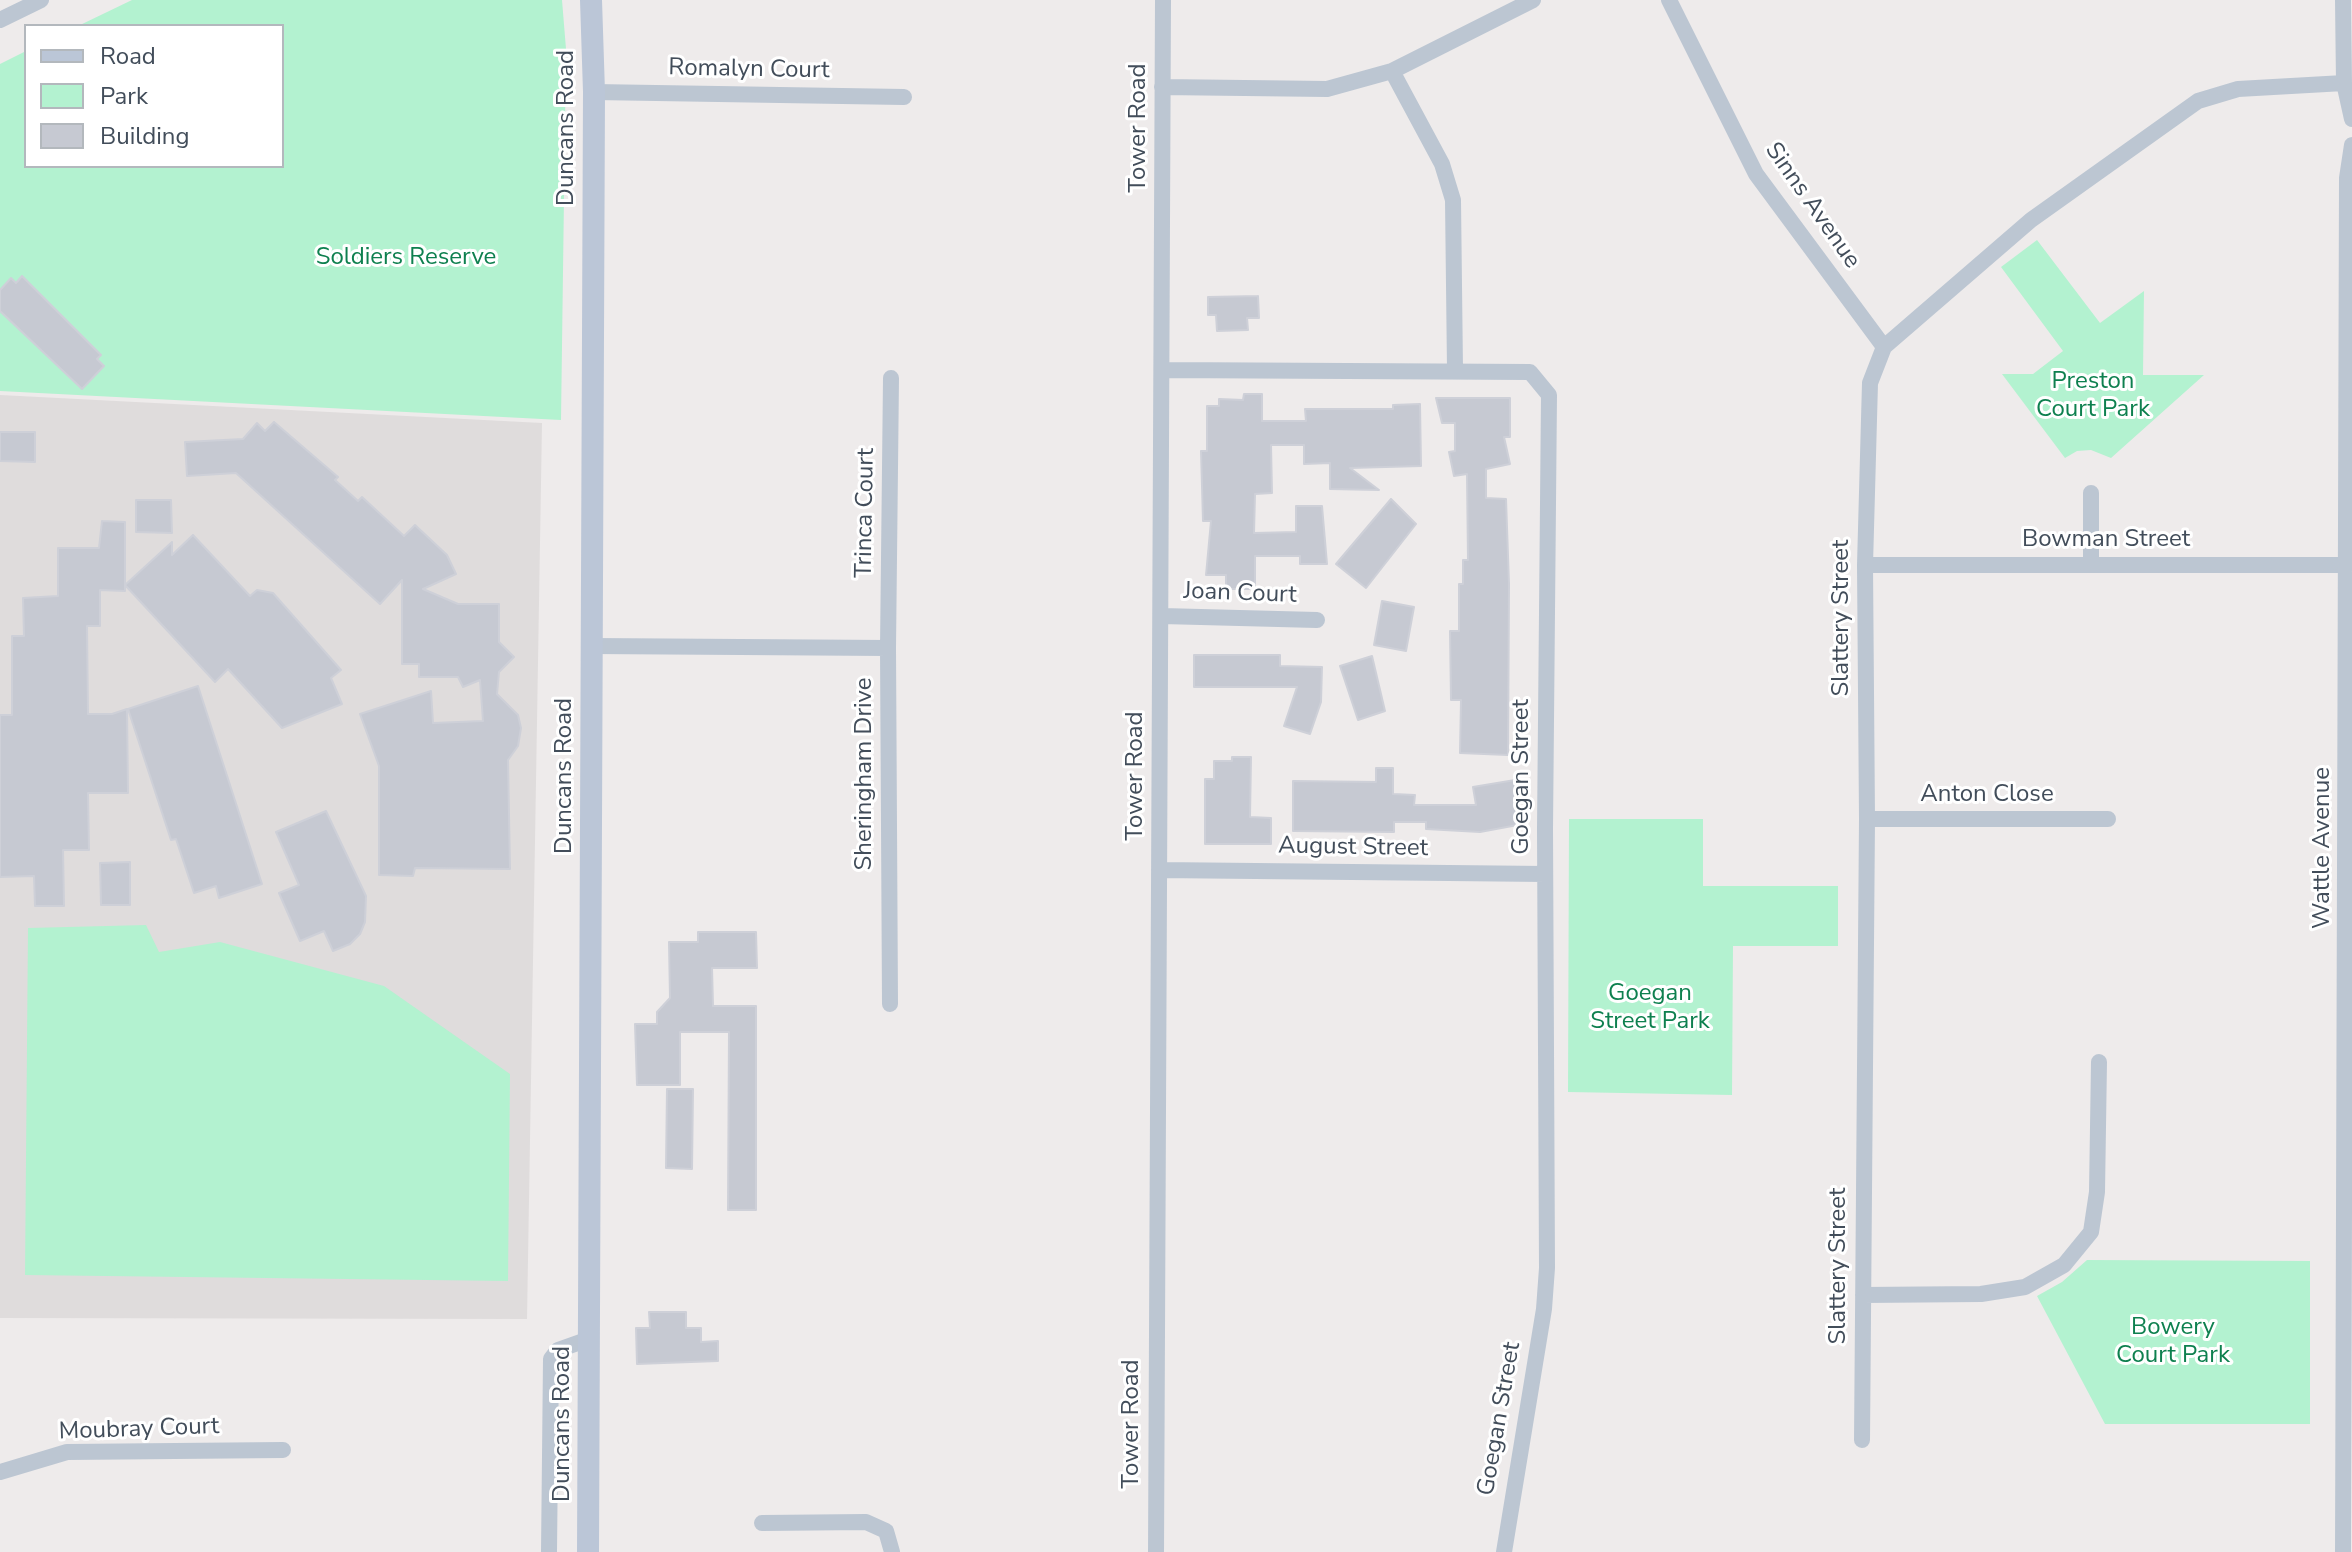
<!DOCTYPE html>
<html>
<head>
<meta charset="utf-8">
<style>
	body { margin:0 }
	#map { position:relative; width:2352px; height:1552px; overflow:hidden; background:#eeebeb; font-family:"Nunito Sans",sans-serif }
	canvas { display:block }
	.legend { position:absolute; left:24px; top:24px; width:260px; height:144px; box-sizing:border-box; background:#fff; border:2px solid #b3b8bd; margin:0; padding:10px 14px; list-style:none; font-size:24px; color:#424d5a }
	.legend li { display:flex; align-items:center; gap:16px; height:40px }
	.legend b { width:40px; border:2px solid #b3b8bd }
</style>
</head>
<body>
<div id="map">
<canvas width="2352" height="1552"></canvas>
<ul class="legend">
<li><b style="height:10px;background:#bbc6d7"></b>Road</li>
<li><b style="height:22px;background:#b3f2d0"></b>Park</li>
<li><b style="height:22px;background:#c6c9d2"></b>Building</li>
</ul>
</div>
<script>
const context = document.querySelector('canvas').getContext('2d');
context.lineJoin = 'round';
function paint(path, color) { context.fillStyle = color; context.fill(path, 'evenodd'); }
const poly = rows => new Path2D(rows.map(r => 'M' + r).join(''));
function trace(path, color, width, dash) { context.strokeStyle = color; context.lineWidth = width; context.lineCap = dash ? 'butt' : 'round'; context.setLineDash(dash || []); context.stroke(path); }
function write(font, color, halo, rows, align = 'center') {
  context.font = font + ' "Nunito Sans",sans-serif'; context.lineWidth = 6; context.setLineDash([]); context.textBaseline = 'middle'; context.strokeStyle = halo; context.fillStyle = color; for (const [text, x, y, turn = 0] of rows) {
    context.save(); context.translate(x, y); context.rotate((+turn || 0) * Math.PI / 180); context.textAlign = isNaN(turn) ? turn : align; if (halo) context.strokeText(text, 0, 0); context.fillText(text, 0, 0); context.restore();
  }
}
const education = poly([
	[0,395,542,423,527,1319,0,1318]
]);
const green = poly([
	[132,0,562,0,566,49,561,420,0,391,0,64,26,51,26,166,282,166,282,26,78,26],
	[2037,240,2100,323,2144,291,2143,375,2204,375,2111,458,2091,450,2077,451,2065,458,2002,374,2033,374,2063,351,2001,267],
	[1569,819,1703,819,1703,886,1838,886,1838,946,1733,946,1732,1095,1568,1092],
	[146,925,159,952,220,942,384,986,510,1074,508,1281,25,1275,28,928],
	[2087,1260,2310,1261,2310,1424,2105,1424,2037,1296,2062,1282]
]);
const building = poly([
	[22,276,101,355,97,359,104,366,82,389,0,311,0,290,11,278,16,283,22,276],
	[1258,296,1259,318,1247,318,1248,330,1217,331,1216,315,1208,315,1208,297,1258,296],
	[1244,394,1262,394,1262,421,1306,421,1305,409,1393,409,1393,405,1420,404,1421,466,1350,468,1379,490,1330,489,1330,463,1304,464,1304,445,1271,445,1272,493,1255,494,1254,533,1296,532,1296,506,1322,506,1327,564,1300,564,1300,556,1255,556,1255,589,1226,589,1226,575,1206,575,1211,521,1203,521,1201,451,1207,451,1207,406,1219,406,1219,399,1243,400,1244,394],
	[1436,398,1510,398,1510,437,1504,437,1510,464,1486,469,1486,498,1506,499,1509,584,1508,755,1460,753,1461,700,1451,700,1450,631,1459,631,1459,584,1463,584,1463,560,1468,560,1467,474,1454,476,1449,452,1455,451,1455,423,1442,423,1436,398],
	[274,422,338,477,335,480,358,501,362,497,404,536,415,525,447,555,456,574,423,589,458,604,499,604,499,642,514,657,499,672,497,694,518,715,521,728,518,746,508,760,510,869,415,868,413,876,379,875,379,766,360,714,431,691,433,723,483,721,480,680,463,687,458,677,419,677,419,664,402,664,402,580,380,604,236,473,187,476,185,442,243,439,257,423,265,431,274,422],
	[0,432,35,432,35,462,0,461,0,432],
	[1391,499,1416,524,1366,588,1336,564,1391,499],
	[136,500,171,500,172,533,136,532,136,500],
	[102,521,125,522,125,591,100,590,100,626,87,626,88,714,112,714,127,709,128,793,88,793,89,850,63,850,64,906,35,906,34,876,0,877,0,715,12,715,12,636,24,636,23,598,58,596,58,548,99,548,102,521],
	[193,535,250,596,257,590,273,593,341,670,331,678,342,704,282,728,228,669,215,682,125,585,172,542,172,555,193,535],
	[1382,601,1414,607,1406,651,1374,645,1382,601],
	[1194,655,1280,655,1280,666,1322,667,1321,702,1310,734,1284,726,1297,687,1194,687,1194,655],
	[1372,656,1385,711,1358,720,1340,666,1372,656],
	[198,686,262,884,219,898,216,886,194,893,176,839,171,840,128,709,198,686],
	[1232,757,1251,757,1250,817,1271,818,1271,844,1205,844,1205,779,1214,779,1214,761,1232,761,1232,757],
	[1376,768,1393,768,1393,794,1415,795,1414,805,1476,805,1473,787,1515,780,1523,824,1480,832,1426,829,1426,822,1394,822,1394,832,1293,831,1293,781,1376,782,1376,768],
	[326,811,366,896,365,922,360,934,350,944,333,951,324,931,300,941,279,893,299,885,276,832,326,811],
	[130,862,130,905,101,905,100,863,130,862],
	[698,932,756,932,757,968,712,968,713,1006,756,1006,756,1210,728,1210,729,1032,680,1032,680,1085,637,1085,635,1024,657,1024,657,1012,670,998,669,942,698,942,698,932],
	[667,1089,693,1089,692,1169,666,1168,667,1089],
	[649,1312,686,1312,686,1328,701,1328,701,1342,718,1341,718,1361,637,1364,636,1328,650,1328,649,1312]
]);
const minor = poly([
	[1669,0,1756,174,1884,347],
	[2343,0,2344,83,2352,119],
	[0,20,41,0],
	[1392,71,1442,164,1453,200,1455,370],
	[1162,87,1327,89,1392,71,1533,0],
	[594,92,904,97],
	[1164,370,1530,372,1549,395,1545,829,1547,1268,1544,1309,1504,1552],
	[2091,564,2091,493],
	[1865,565,2347,565],
	[1162,616,1317,620],
	[592,646,888,648,890,1004],
	[888,648,891,378],
	[1867,819,2108,819],
	[1159,870,1545,874],
	[1863,1295,1981,1294,2025,1287,2064,1265,2091,1232,2097,1192,2099,1062],
	[1862,1440,1867,819,1865,565,1870,383,1884,347,2031,220,2198,101,2238,89,2344,83],
	[0,1472,67,1452,283,1450],
	[762,1523,866,1522,886,1531,892,1552],
	[549,1552,551,1359,558,1350,589,1339],
	[1156,1552,1163,0],
	[2343,1552,2347,178,2352,145]
]);
const secondary = poly([
	[588,1552,594,92,591,0]
]);
const streetNames = [
	["Romalyn Court",749,70,1],
	["Duncans Road",567,128,-90],
	["Tower Road",1139,128,-90],
	["Sinns Avenue",1812,206,55],
	["Trinca Court",866,513,-89],
	["Bowman Street",2106,540],
	["Joan Court",1240,594,2],
	["Slattery Street",1842,618,-90],
	["Sheringham Drive",865,774,-90],
	["Duncans Road",565,776,-90],
	["Tower Road",1136,776,-90],
	["Goegan Street",1522,777,-90],
	["Anton Close",1987,795],
	["August Street",1353,848,1],
	["Wattle Avenue",2323,848,-90],
	["Slattery Street",1839,1266,-90],
	["Goegan Street",1500,1419,-80],
	["Duncans Road",563,1424,-90],
	["Tower Road",1132,1424,-90],
	["Moubray Court",139,1430,-2]
];
const parkNames = [
	["Soldiers Reserve",406,258],
	["Preston",2093,382],
	["Court Park",2093,410],
	["Goegan",1650,994],
	["Street Park",1650,1022],
	["Bowery",2173,1328],
	["Court Park",2173,1356]
];
paint(education, '#dfdcdc');
paint(green, '#b3f2d0');
paint(building, '#c6c9d2');
trace(building, '#ced0d8', 2);
trace(minor, '#bcc6d2', 16);
trace(secondary, '#bbc6d7', 22);
write('24px', '#424d5a', '#fff', streetNames);
write('24px', '#0e804f', '#fff', parkNames);
</script>
</body>
</html>
